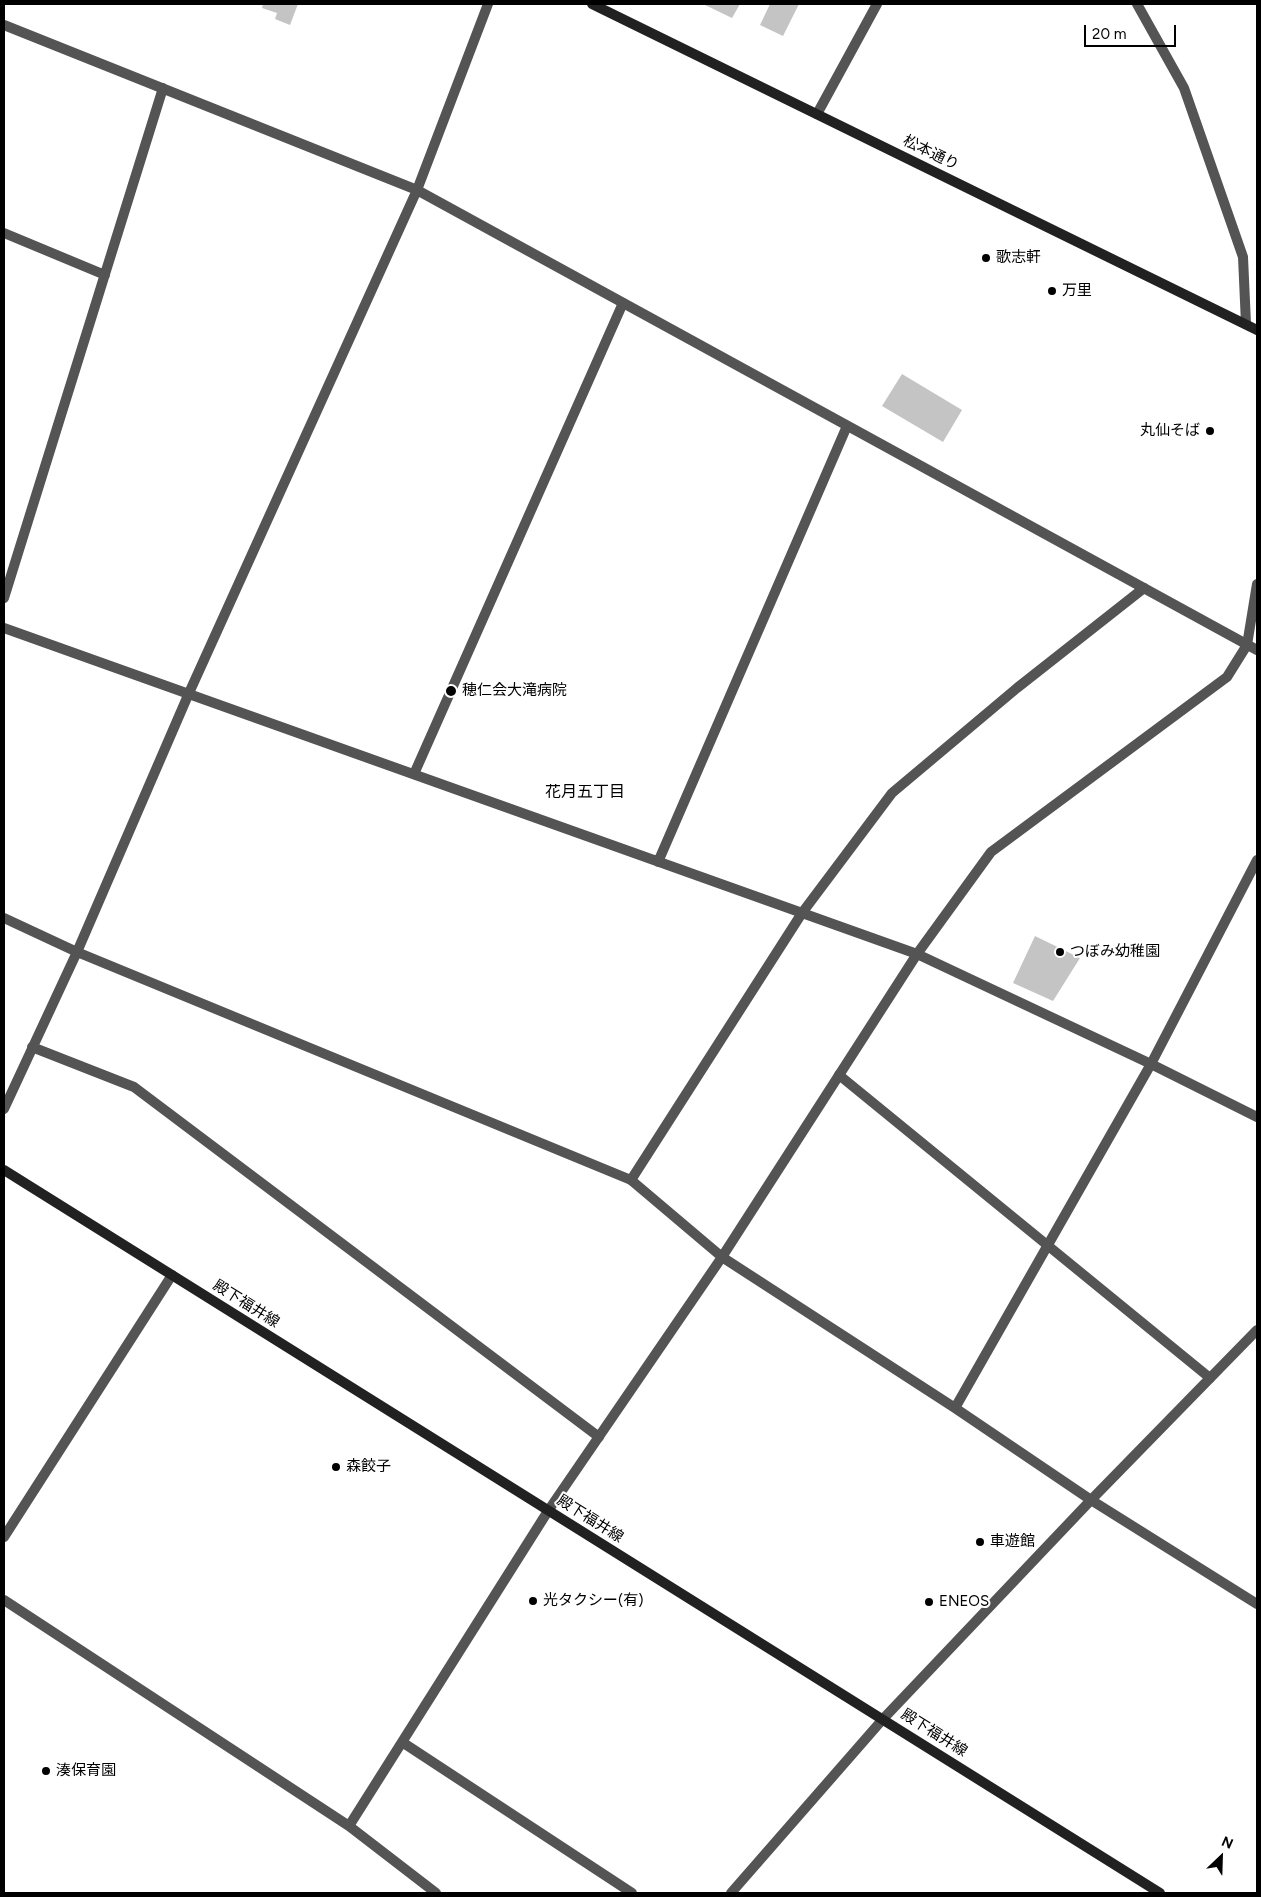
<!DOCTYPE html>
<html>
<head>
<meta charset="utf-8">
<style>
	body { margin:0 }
	#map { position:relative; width:1261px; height:1897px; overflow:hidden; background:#fff; font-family:Figtree,sans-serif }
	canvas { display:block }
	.frame { position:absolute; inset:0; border:5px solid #000; pointer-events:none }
	.north { position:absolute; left:1196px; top:1832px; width:50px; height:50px; -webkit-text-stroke:4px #fff; paint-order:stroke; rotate:24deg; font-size:14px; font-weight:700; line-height:20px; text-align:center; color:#000 }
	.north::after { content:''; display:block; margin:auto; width:18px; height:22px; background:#000; clip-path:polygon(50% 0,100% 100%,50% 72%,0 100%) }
	.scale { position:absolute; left:1084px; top:25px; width:92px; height:22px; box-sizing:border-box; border:2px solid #000; border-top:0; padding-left:6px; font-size:15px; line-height:18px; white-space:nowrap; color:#000; -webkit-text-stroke:4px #fff; paint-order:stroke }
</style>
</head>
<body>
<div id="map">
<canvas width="1261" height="1897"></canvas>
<div class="frame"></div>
<div class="north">N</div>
<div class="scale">20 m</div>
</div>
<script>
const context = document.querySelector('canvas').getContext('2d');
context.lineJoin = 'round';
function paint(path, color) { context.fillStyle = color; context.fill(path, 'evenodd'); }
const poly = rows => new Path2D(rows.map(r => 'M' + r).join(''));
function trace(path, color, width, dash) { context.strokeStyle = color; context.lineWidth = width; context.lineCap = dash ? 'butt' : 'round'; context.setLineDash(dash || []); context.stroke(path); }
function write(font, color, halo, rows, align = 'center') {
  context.font = font + ' Figtree,"Noto Sans JP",sans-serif'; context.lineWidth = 4; context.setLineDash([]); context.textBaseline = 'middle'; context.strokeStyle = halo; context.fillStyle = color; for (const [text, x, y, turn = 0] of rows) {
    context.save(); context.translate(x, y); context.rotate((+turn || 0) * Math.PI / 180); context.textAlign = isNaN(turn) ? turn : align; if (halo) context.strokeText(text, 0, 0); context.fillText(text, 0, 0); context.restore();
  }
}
const building = poly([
	[263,4,298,4,290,25,275,19,277,13,262,8],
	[703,4,740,4,732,18],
	[770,4,799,4,783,36,760,25],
	[902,374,962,410,943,442,882,406],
	[1035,936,1080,958,1053,1001,1013,983]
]);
const lane = poly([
	[414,774,623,303],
	[32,1047,134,1087,599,1437],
	[839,1075,1210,1378],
	[631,1180,802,913,892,793,1017,688,1144,588]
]);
const street = poly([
	[1137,4,1184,88,1243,257,1246,324],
	[4,25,417,190,1257,650],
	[817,114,877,4],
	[4,233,105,275],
	[4,598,163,88],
	[4,628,917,954,1151,1064,1257,1117],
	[658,862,847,426],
	[4,918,77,952,631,1180,722,1257,955,1408,1091,1500,1257,1604],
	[4,1109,77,952,189,693,417,190,488,4],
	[955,1408,1151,1064,1257,860],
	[4,1537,172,1275],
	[4,1600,349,1826,436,1893],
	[402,1742,632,1893],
	[349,1826,548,1511,722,1257,917,954,991,852,1227,677,1247,645,1257,584],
	[731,1893,883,1719,1091,1500,1257,1330]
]);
const secondary = poly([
	[592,4,1257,330],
	[4,1170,1160,1893]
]);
const markers = [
	[986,258,5,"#000"],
	[1052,291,5,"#000"],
	[1210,431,5,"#000"],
	[451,691,6,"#000"],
	[1060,952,5,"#000"],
	[336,1467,5,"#000"],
	[980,1542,5,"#000"],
	[533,1601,5,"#000"],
	[929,1602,5,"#000"],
	[46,1771,5,"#000"]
];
const streetNames = [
	["松本通り",931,153,26],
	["殿下福井線",246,1304,32],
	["殿下福井線",590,1519,32],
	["殿下福井線",934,1733,32]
];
const poiNames = [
	["歌志軒",996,258],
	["万里",1062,291],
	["丸仙そば",1200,431,"right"],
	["穂仁会大滝病院",462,691],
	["つぼみ幼稚園",1070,952],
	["森餃子",346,1467],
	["車遊館",990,1542],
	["光タクシー(有)",543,1601],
	["ENEOS",939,1602],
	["湊保育園",56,1771]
];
const neighbourhoodNames = [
	["花月五丁目",585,792]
];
paint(building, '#c4c4c4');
trace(lane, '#545454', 10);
trace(street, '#545454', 10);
trace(secondary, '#212121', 10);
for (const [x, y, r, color] of markers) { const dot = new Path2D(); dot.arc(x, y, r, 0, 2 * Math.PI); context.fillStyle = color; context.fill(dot); trace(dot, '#fff', 2); }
write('15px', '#000', '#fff', streetNames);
write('15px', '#000', '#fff', poiNames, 'left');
write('16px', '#000', '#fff', neighbourhoodNames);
</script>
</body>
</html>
